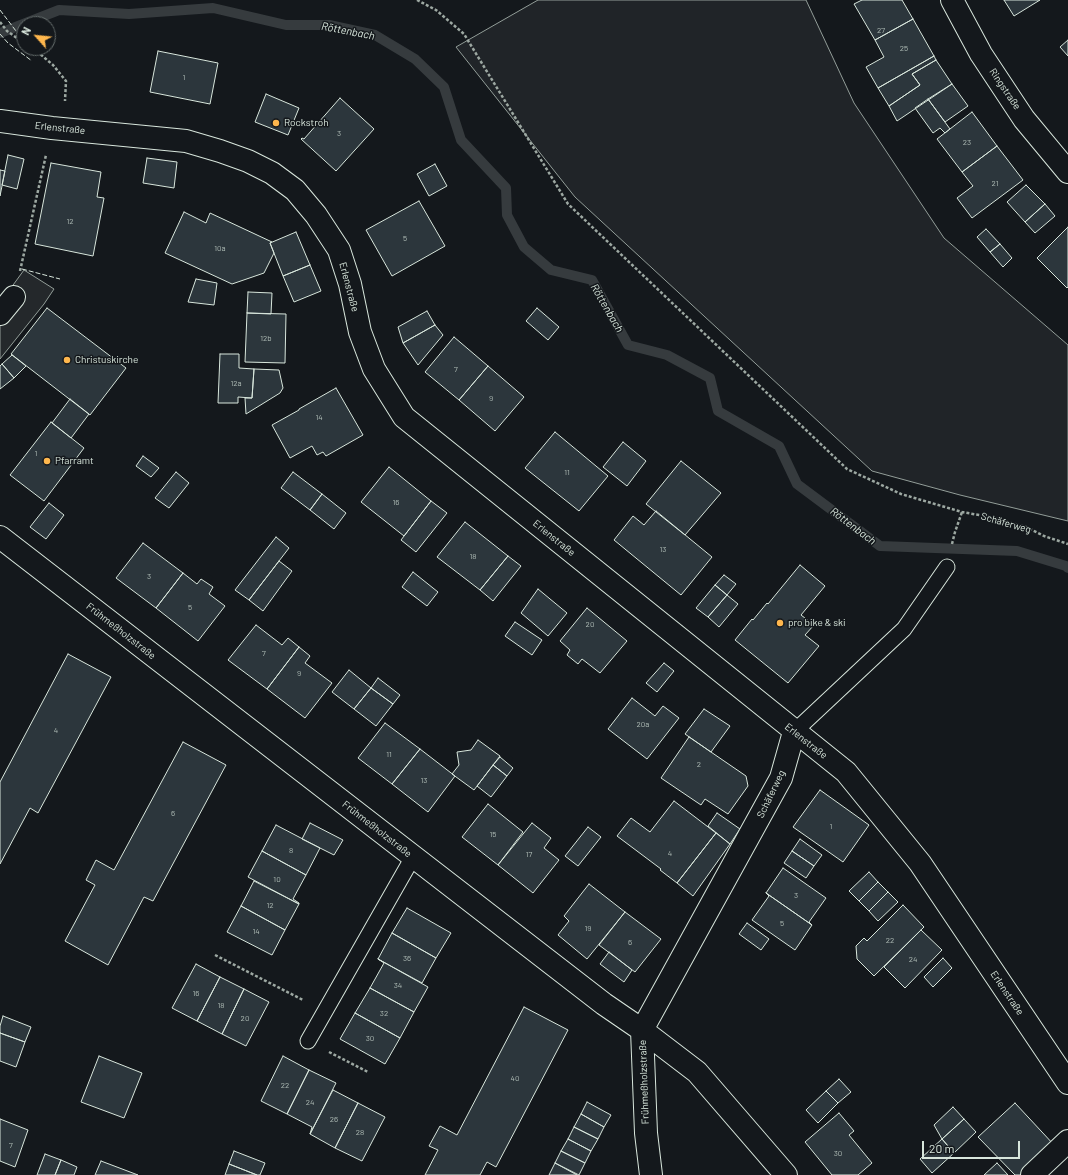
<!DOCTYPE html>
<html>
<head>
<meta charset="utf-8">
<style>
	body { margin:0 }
	#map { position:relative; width:1068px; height:1175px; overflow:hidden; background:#14181c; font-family:Barlow,sans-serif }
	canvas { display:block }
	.north { position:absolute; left:16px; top:16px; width:40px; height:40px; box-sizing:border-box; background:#14181c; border:1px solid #626a69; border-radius:50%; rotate:297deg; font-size:11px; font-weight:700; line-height:16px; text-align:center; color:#d8e6dc }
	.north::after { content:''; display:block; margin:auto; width:14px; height:18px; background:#ffb74d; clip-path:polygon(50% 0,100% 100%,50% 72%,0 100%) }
	.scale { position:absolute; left:922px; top:1141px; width:98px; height:18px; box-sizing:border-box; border:2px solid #d8e6dc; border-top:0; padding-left:5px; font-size:12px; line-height:14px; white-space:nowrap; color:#d8e6dc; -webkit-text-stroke:3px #14181c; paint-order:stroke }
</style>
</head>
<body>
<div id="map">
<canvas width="1068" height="1175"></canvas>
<div class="north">N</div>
<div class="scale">20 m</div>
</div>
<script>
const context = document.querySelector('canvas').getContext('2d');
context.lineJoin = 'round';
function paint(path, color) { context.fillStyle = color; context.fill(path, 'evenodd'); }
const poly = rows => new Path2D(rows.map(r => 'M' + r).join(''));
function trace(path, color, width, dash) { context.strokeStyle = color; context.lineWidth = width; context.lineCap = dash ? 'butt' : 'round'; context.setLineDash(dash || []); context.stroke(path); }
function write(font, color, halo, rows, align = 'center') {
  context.font = font + ' Barlow,sans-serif'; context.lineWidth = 3; context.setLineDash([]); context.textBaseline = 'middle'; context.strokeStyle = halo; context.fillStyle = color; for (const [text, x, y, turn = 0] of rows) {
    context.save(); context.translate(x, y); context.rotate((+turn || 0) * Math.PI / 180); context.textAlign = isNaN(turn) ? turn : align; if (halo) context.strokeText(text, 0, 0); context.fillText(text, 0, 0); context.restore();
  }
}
const green = poly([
	[538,0,806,0,854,103,944,238,1068,345,1068,521,960,495,872,471,575,197,456,47,538,0]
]);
const parking = poly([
	[24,270,54,289,44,304,0,359,0,303,24,270]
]);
const stream = poly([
	[0,33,59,10,129,14,213,8,286,25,329,25,375,35,415,59,444,87,461,140,506,188,507,215,524,247,551,270,592,280,628,345,667,355,710,378,718,411,779,446,797,484,880,546,1017,551,1066,566,1068,568]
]);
const building = poly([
	[862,0,902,0,913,19,875,40,854,4,862,0],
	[1004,0,1040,0,1014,16,1004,0],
	[913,19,934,56,878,88,866,67,884,57,875,40,913,19],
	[1068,40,1068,56,1060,47,1068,40],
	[158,51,218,63,210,104,150,92,158,51],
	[934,56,936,60,912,74,920,85,889,106,878,88,934,56],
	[936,60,952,84,897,121,889,106,920,85,912,74,936,60],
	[952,84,968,106,945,122,928,99,952,84],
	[266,94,299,108,288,135,255,122,266,94],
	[340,98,374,129,336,171,301,139,302,138,304,139,340,98],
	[928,99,950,129,945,133,940,128,933,133,915,108,928,99],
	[972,112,997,146,962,172,937,139,972,112],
	[997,146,1023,180,972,218,957,198,973,186,962,172,997,146],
	[8,155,24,159,17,189,2,185,8,155],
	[147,158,177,162,174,188,143,183,147,158],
	[51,163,101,172,97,197,104,198,93,256,35,244,51,163],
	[435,164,447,186,429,196,417,174,435,164],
	[0,170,5,171,0,196,0,170],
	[1026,185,1045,204,1025,222,1007,202,1026,185],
	[419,201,445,246,392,276,366,230,419,201],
	[1045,204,1055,216,1035,233,1025,222,1045,204],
	[184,212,206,223,210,213,272,242,270,243,274,253,264,273,232,284,165,253,184,212],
	[1068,227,1068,287,1067,288,1037,258,1068,227],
	[986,229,1000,244,990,252,977,237,986,229],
	[296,232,310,265,283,276,270,243,296,232],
	[1000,244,1012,258,1003,267,990,252,1000,244],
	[310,265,321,291,294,302,283,276,310,265],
	[196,279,217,283,214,305,188,302,196,279],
	[248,292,272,293,271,314,247,313,248,292],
	[47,308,126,368,90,415,11,354,47,308],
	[537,308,559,327,548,340,526,321,537,308],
	[427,311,435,325,403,343,398,327,427,311],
	[247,313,286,314,285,363,245,362,247,313],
	[435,325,443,335,418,365,403,343,435,325],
	[454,337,488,366,459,400,425,372,454,337],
	[220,354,239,354,239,368,254,369,252,398,238,397,238,403,218,403,220,354],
	[12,355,26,366,14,378,2,364,12,355],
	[2,364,14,378,0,389,0,366,2,364],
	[488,366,524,397,495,431,459,400,488,366],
	[254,369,279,370,283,388,280,393,246,414,245,398,252,398,254,369],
	[336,388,363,435,326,456,323,452,317,455,312,446,290,458,272,425,299,410,299,409,336,388],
	[70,399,89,414,71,438,52,423,70,399],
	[51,422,84,448,44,501,10,475,51,422],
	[555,432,608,476,579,511,525,468,555,432],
	[623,442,646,461,627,486,603,467,623,442],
	[143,456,159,468,151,477,136,466,143,456],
	[681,461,721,493,685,535,646,504,681,461],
	[389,467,431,501,404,536,361,502,389,467],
	[176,472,189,483,169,508,155,498,176,472],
	[293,472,322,494,310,510,281,488,293,472],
	[322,494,346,513,334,529,310,510,322,494],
	[431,501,447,513,416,552,401,540,431,501],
	[49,503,64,515,46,539,30,527,49,503],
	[656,511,712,557,681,595,614,540,633,516,644,525,656,511],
	[465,522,508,556,480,590,437,557,465,522],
	[276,537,289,548,249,600,235,590,276,537],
	[143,543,183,573,156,608,116,578,143,543],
	[508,556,521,566,493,601,480,590,508,556],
	[279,561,292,571,263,611,249,600,279,561],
	[800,565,825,586,801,615,814,625,805,635,819,646,788,683,735,640,752,619,753,620,767,603,768,604,800,565],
	[413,572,438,592,427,606,402,587,413,572],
	[183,573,197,584,201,579,213,587,209,594,225,606,198,641,156,608,183,573],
	[724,575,736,584,727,595,715,585,724,575],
	[715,585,727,595,708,617,696,608,715,585],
	[538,589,567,613,548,636,521,613,538,589],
	[727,595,738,604,719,627,708,617,727,595],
	[587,608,627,641,600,673,582,659,578,664,567,655,570,650,560,641,587,608],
	[515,622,542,640,532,655,505,636,515,622],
	[256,625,282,645,288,638,299,647,267,689,228,660,256,625],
	[299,647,310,656,305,663,332,683,305,718,267,689,299,647],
	[68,654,111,677,38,813,30,808,0,864,0,782,68,654],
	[664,663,674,671,657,692,646,683,664,663],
	[349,670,371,688,354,709,332,692,349,670],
	[378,678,400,695,393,704,371,688,378,678],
	[371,688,393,704,376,726,354,709,371,688],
	[632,698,655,716,663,706,679,718,647,759,608,729,632,698],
	[704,709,730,726,711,752,685,734,704,709],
	[385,723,420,749,392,784,358,758,385,723],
	[689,737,746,776,748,786,728,814,705,799,701,805,661,778,689,737],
	[478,740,500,756,474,790,452,774,459,765,457,752,471,750,478,740],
	[183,742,226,765,153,901,144,897,108,965,65,941,95,885,86,880,96,860,114,870,183,742],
	[420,749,455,776,428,812,392,784,420,749],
	[500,757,513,768,507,776,493,765,500,757],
	[493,765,507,776,491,797,477,786,493,765],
	[820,790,869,825,843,862,793,827,820,790],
	[674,801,716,833,677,883,660,870,661,869,617,836,631,818,650,832,674,801],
	[488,804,523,832,498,865,462,837,488,804],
	[717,813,740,829,730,844,708,826,717,813],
	[310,823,343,840,334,855,302,839,310,823],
	[532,823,551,838,544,848,559,860,533,893,498,865,532,823],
	[276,825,320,848,306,875,262,851,276,825],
	[588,827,601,837,578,866,565,856,588,827],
	[716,833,730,844,693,896,677,883,716,833],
	[800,839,822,855,814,866,792,851,800,839],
	[262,851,306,875,293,899,299,903,299,904,248,877,262,851],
	[792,851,814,866,806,878,784,863,792,851],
	[783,868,826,898,809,922,812,925,766,893,783,868],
	[869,872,878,882,859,901,849,891,869,872],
	[254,881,299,904,285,930,241,906,254,881],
	[878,882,888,892,869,911,859,901,878,882],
	[589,884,625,912,587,959,558,935,569,921,564,916,589,884],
	[888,892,898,902,878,921,869,911,888,892],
	[766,893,812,925,795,950,752,920,769,896,766,893],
	[903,905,924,927,874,976,857,959,856,946,864,938,867,941,903,905],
	[241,906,285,930,272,955,227,932,241,906],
	[407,908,451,933,436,958,392,933,407,908],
	[625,912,661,939,635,972,599,945,625,912],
	[747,923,769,939,761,950,739,934,747,923],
	[921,930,942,950,905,988,884,967,921,930],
	[392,933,436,958,422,983,378,959,392,933],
	[609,952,632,970,624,982,600,964,609,952],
	[943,958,952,968,933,987,924,977,943,958],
	[378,959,428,987,414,1012,370,988,384,963,378,959],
	[196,964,220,977,197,1021,172,1008,196,964],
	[220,977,244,989,222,1034,197,1021,220,977],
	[370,988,414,1012,400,1038,355,1013,370,988],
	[244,989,269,1002,246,1046,222,1034,244,989],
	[524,1007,568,1030,496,1167,487,1162,480,1175,425,1175,438,1150,429,1146,440,1126,457,1135,524,1007],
	[355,1013,400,1038,385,1064,340,1039,355,1013],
	[3,1016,31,1027,25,1042,0,1033,0,1026,3,1016],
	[0,1033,25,1042,16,1067,0,1061,0,1033],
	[99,1056,142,1073,124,1118,81,1102,99,1056],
	[283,1056,309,1070,287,1114,261,1101,283,1056],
	[309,1070,336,1083,310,1134,312,1127,287,1114,309,1070],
	[839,1079,851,1092,838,1103,826,1091,839,1079],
	[333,1090,358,1103,335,1148,310,1134,333,1090],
	[826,1091,838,1103,818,1123,806,1110,826,1091],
	[587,1102,611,1115,604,1127,581,1114,587,1102],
	[358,1103,385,1117,362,1161,335,1148,358,1103],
	[1015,1103,1055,1146,1024,1175,1015,1175,978,1137,1015,1103],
	[953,1107,964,1119,942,1139,934,1125,953,1107],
	[839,1113,854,1131,849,1135,872,1163,858,1175,832,1175,805,1142,839,1113],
	[581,1114,604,1127,598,1139,574,1127,581,1114],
	[0,1119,28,1130,15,1167,0,1161,0,1119],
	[964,1119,976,1132,954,1153,942,1139,964,1119],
	[574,1127,598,1139,591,1151,568,1139,574,1127],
	[568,1139,591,1151,585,1163,561,1151,568,1139],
	[942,1139,954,1153,932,1173,920,1159,942,1139],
	[234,1151,265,1163,260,1175,257,1175,229,1164,234,1151],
	[561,1151,585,1163,579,1175,555,1163,561,1151],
	[45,1154,61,1160,55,1175,37,1175,45,1154],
	[61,1160,77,1167,74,1175,55,1175,61,1160],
	[101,1161,138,1175,95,1175,101,1161],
	[555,1163,577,1175,549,1175,555,1163],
	[997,1163,1008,1175,984,1175,997,1163],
	[229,1164,257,1175,225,1175,229,1164]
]);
const path = poly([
	[417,0,436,10,464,34,568,204,847,469,901,494,962,512,990,517,1026,527,1044,536,1068,544],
	[0,22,7,31,24,43],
	[33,48,53,65,66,81,65,101],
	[20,271,46,155],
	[952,544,955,532,962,512],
	[215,955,303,1000],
	[329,1052,368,1072]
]);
const lane = poly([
	[794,732,904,629,947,567],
	[308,1041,413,857]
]);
const street = poly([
	[952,0,981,54,1024,119,1068,172],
	[0,121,52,128,186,141,220,151,248,161,272,173,295,190,316,215,339,250,350,284,360,332,374,369,404,417,846,772,920,863,1068,1083],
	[0,314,14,297],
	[0,537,604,1004,642,1030,646,1133,651,1175],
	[786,1175,697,1072,642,1030,781,778,794,732],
	[1032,1175,1068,1141]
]);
const fence = poly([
	[0,10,16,31,24,38],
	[0,34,8,43,32,61],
	[41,48,42,48],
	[22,269,60,279]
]);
const markers = [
	[276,123,4,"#ffb74d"],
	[67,360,4,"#ffb74d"],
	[47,461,4,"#ffb74d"],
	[780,623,4,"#ffb74d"]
];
const numberNames = [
	["27",881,30],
	["25",904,48],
	["1",184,77],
	["3",339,133],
	["23",967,142],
	["21",995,183],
	["12",70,221],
	["5",405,238],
	["10a",220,248],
	["12b",266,338],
	["7",456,369],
	["12a",236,383],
	["9",491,398],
	["14",319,417],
	["1",36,453],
	["11",567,472],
	["16",396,502],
	["13",663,549],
	["18",473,556],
	["3",149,576],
	["5",190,607],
	["20",590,624],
	["7",264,653],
	["9",299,673],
	["20a",643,724],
	["4",56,730],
	["11",389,754],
	["2",699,764],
	["13",424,780],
	["6",173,813],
	["1",831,826],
	["15",493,834],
	["8",291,850],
	["4",670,853],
	["17",529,854],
	["10",277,879],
	["3",796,895],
	["12",270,905],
	["5",782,923],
	["19",588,928],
	["14",256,931],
	["22",890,940],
	["6",630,942],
	["36",407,958],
	["24",913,959],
	["34",398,985],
	["16",196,993],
	["18",221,1005],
	["32",384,1013],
	["20",245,1018],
	["30",370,1038],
	["40",515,1078],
	["22",285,1085],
	["24",310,1102],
	["26",334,1119],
	["28",360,1132],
	["7",11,1145],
	["30",838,1153]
];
const streetNames = [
	["Ringstraße",1005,89,56],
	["Erlenstraße",60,128,6],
	["Erlenstraße",349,287,75],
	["Schäferweg",1006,523,16],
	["Erlenstraße",554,538,39],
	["Frühmeßholzstraße",121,631,38],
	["Erlenstraße",806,741,38],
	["Schäferweg",771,794,-64],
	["Frühmeßholzstraße",377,829,38],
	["Erlenstraße",1007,993,56],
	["Frühmeßholzstraße",644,1082,-92]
];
const poiNames = [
	["Rockstroh",284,123],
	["Christuskirche",75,360],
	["Pfarramt",55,461],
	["pro bike & ski",788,623]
];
const waterNames = [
	["Röttenbach",348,31,11],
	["Röttenbach",607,308,60],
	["Röttenbach",853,526,37]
];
paint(green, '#202428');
trace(green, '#939e99', 1);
paint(parking, '#24282b');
trace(parking, '#939e99', 1);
trace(stream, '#363b3e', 10);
paint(building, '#2c363c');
trace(building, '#d8e6dc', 1);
trace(lane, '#d8e6dc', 17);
trace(street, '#d8e6dc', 24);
trace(path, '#9da8a2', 2.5, [3, 2]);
trace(lane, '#14181c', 15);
trace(street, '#14181c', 22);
trace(fence, '#d8e6dc', 1, [5, 2]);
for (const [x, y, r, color] of markers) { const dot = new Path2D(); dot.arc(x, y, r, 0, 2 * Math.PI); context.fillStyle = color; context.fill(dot); trace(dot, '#14181c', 1.5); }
write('8px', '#adbab4', null, numberNames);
write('10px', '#d8e6dc', '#14181c', streetNames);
write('10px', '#d8e6dc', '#14181c', poiNames, 'left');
write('italic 11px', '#d8e6dc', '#14181c', waterNames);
</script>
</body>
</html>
